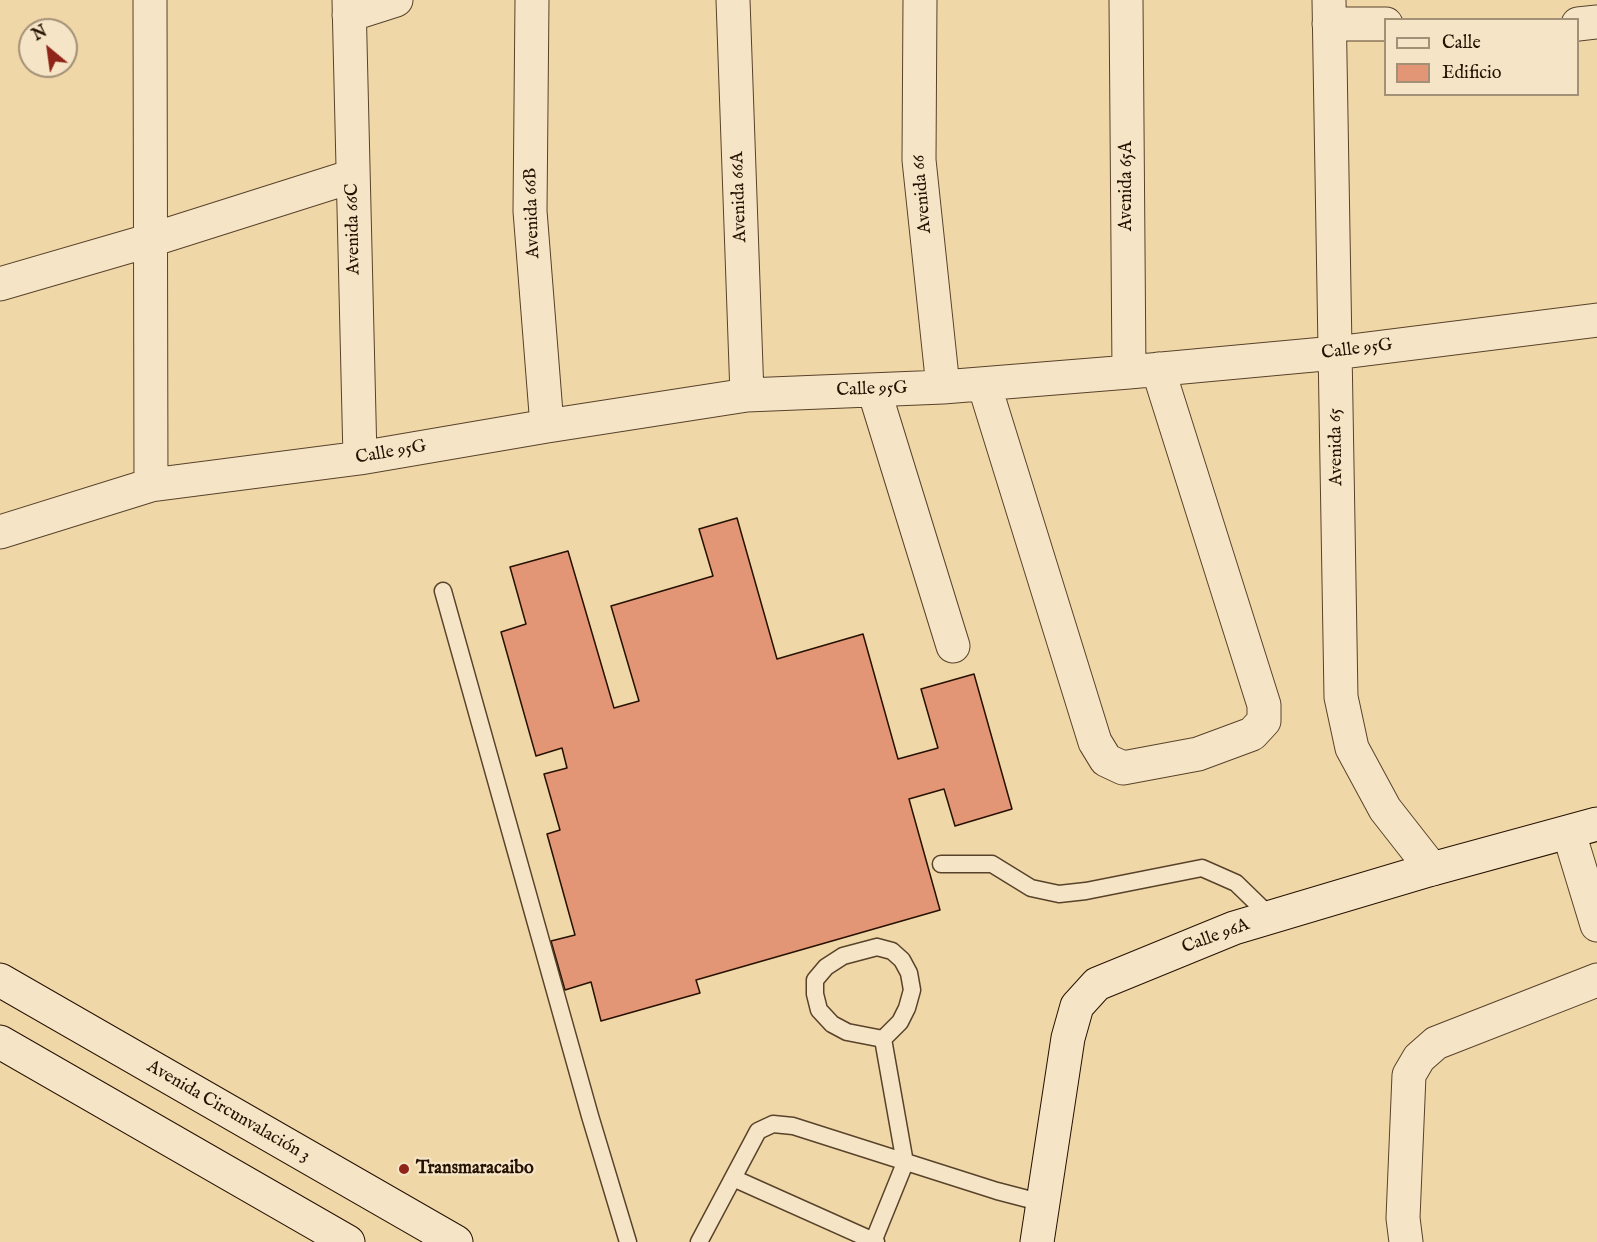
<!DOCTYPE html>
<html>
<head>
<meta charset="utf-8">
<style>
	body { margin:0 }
	#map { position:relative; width:1597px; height:1242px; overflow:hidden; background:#f0d7a8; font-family:"IM FELL English",serif }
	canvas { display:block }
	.legend { position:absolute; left:1384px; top:18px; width:195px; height:78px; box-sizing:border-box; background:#f5e5c6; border:2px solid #a29077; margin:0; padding:8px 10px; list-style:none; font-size:18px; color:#261100 }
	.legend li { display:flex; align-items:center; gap:12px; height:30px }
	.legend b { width:30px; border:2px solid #a29077 }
	.north { position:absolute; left:18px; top:18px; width:60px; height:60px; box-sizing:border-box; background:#f5e5c6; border:2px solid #a29077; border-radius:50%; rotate:331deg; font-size:16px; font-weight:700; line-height:24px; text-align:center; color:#261100 }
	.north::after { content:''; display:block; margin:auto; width:21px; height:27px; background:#8f2418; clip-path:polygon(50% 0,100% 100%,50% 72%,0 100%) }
</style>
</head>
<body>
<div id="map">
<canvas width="1597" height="1242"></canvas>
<ul class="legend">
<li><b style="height:8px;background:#f5e5c6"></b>Calle</li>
<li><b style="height:16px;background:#e29675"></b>Edificio</li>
</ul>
<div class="north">N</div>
</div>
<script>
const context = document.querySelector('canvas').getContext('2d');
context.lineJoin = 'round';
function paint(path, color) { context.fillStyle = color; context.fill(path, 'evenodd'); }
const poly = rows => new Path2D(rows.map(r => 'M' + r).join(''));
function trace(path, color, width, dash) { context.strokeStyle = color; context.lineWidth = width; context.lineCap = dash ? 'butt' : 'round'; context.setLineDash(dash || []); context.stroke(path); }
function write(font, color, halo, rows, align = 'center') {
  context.font = font + ' "IM FELL English",serif'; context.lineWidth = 4.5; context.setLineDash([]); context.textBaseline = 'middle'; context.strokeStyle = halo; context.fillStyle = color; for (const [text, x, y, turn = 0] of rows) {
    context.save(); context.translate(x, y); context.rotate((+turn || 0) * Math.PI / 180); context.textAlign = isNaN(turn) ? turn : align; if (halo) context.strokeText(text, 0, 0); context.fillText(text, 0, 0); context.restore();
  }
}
const building = poly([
	[737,518,777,659,863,634,898,759,938,748,921,689,974,674,1012,809,955,826,944,789,909,799,940,910,696,980,700,993,601,1021,591,982,565,990,551,941,575,935,547,834,560,830,544,774,567,768,562,748,536,756,501,632,526,624,510,567,568,551,614,708,639,701,611,606,713,576,699,529,737,518]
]);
const lane = poly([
	[443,591,590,1116,628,1242],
	[941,864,992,864,1031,888,1059,894,1086,891,1202,868,1236,883,1272,918],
	[877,947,892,951,902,960,909,973,912,990,907,1008,900,1022,883,1039,847,1032,832,1024,819,1010,815,994,815,980,826,967,843,956,877,947],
	[733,1178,876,1242],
	[699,1242,758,1131,773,1124,793,1126,997,1191,1043,1203],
	[873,1242,905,1163,883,1039]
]);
const street = poly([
	[150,0,151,485],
	[349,0,360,458],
	[532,0,530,211,547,426],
	[733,0,747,395],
	[920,0,919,160,943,387],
	[1126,0,1129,372],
	[1329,0,1341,697,1352,748,1385,809,1432,869],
	[349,15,396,0],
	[1329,24,1386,24],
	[1578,24,1597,22],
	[0,284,151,240,353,176],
	[984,384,1095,742,1106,760,1123,768,1198,754,1252,734,1264,721,1264,705,1158,369],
	[874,390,953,646],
	[0,532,151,485,360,458,547,426,747,395,943,387,1129,372,1335,353,1597,320],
	[1569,833,1597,925],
	[1406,1242,1403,1218,1409,1075,1419,1058,1436,1043,1597,980]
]);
const secondary = poly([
	[0,980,456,1242],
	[0,1042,348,1242],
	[1037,1242,1068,1038,1077,1006,1097,984,1234,928,1432,869,1597,824]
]);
const markers = [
	[404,1169,6,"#8f2418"]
];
const streetNames = [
	["Avenida 65A",1127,186,-90],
	["Avenida 66",923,194,-95],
	["Avenida 66A",740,197,-92],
	["Avenida 66B",533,213,-92],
	["Avenida 66C",354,229,-91],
	["Calle 95G",1357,350,-7],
	["Calle 95G",872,390,-2],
	["Avenida 65",1337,447,-91],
	["Calle 95G",391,453,-10],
	["Calle 96A",1216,937,-20],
	["Avenida Circunvalación 3",228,1112,30]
];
const poiNames = [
	["Transmaracaibo",416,1169]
];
paint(building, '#e29675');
trace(building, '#261100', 1.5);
trace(lane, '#58422a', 19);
trace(street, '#58422a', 35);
trace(secondary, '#261100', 35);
trace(lane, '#f5e5c6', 16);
trace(street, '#f5e5c6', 33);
trace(secondary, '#f5e5c6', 33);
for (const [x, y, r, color] of markers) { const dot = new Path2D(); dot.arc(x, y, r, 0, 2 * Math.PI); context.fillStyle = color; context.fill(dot); trace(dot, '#f5e5c6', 2); }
write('18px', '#261100', '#f5e5c6', streetNames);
write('bold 18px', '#261100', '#f5e5c6', poiNames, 'left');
</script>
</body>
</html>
